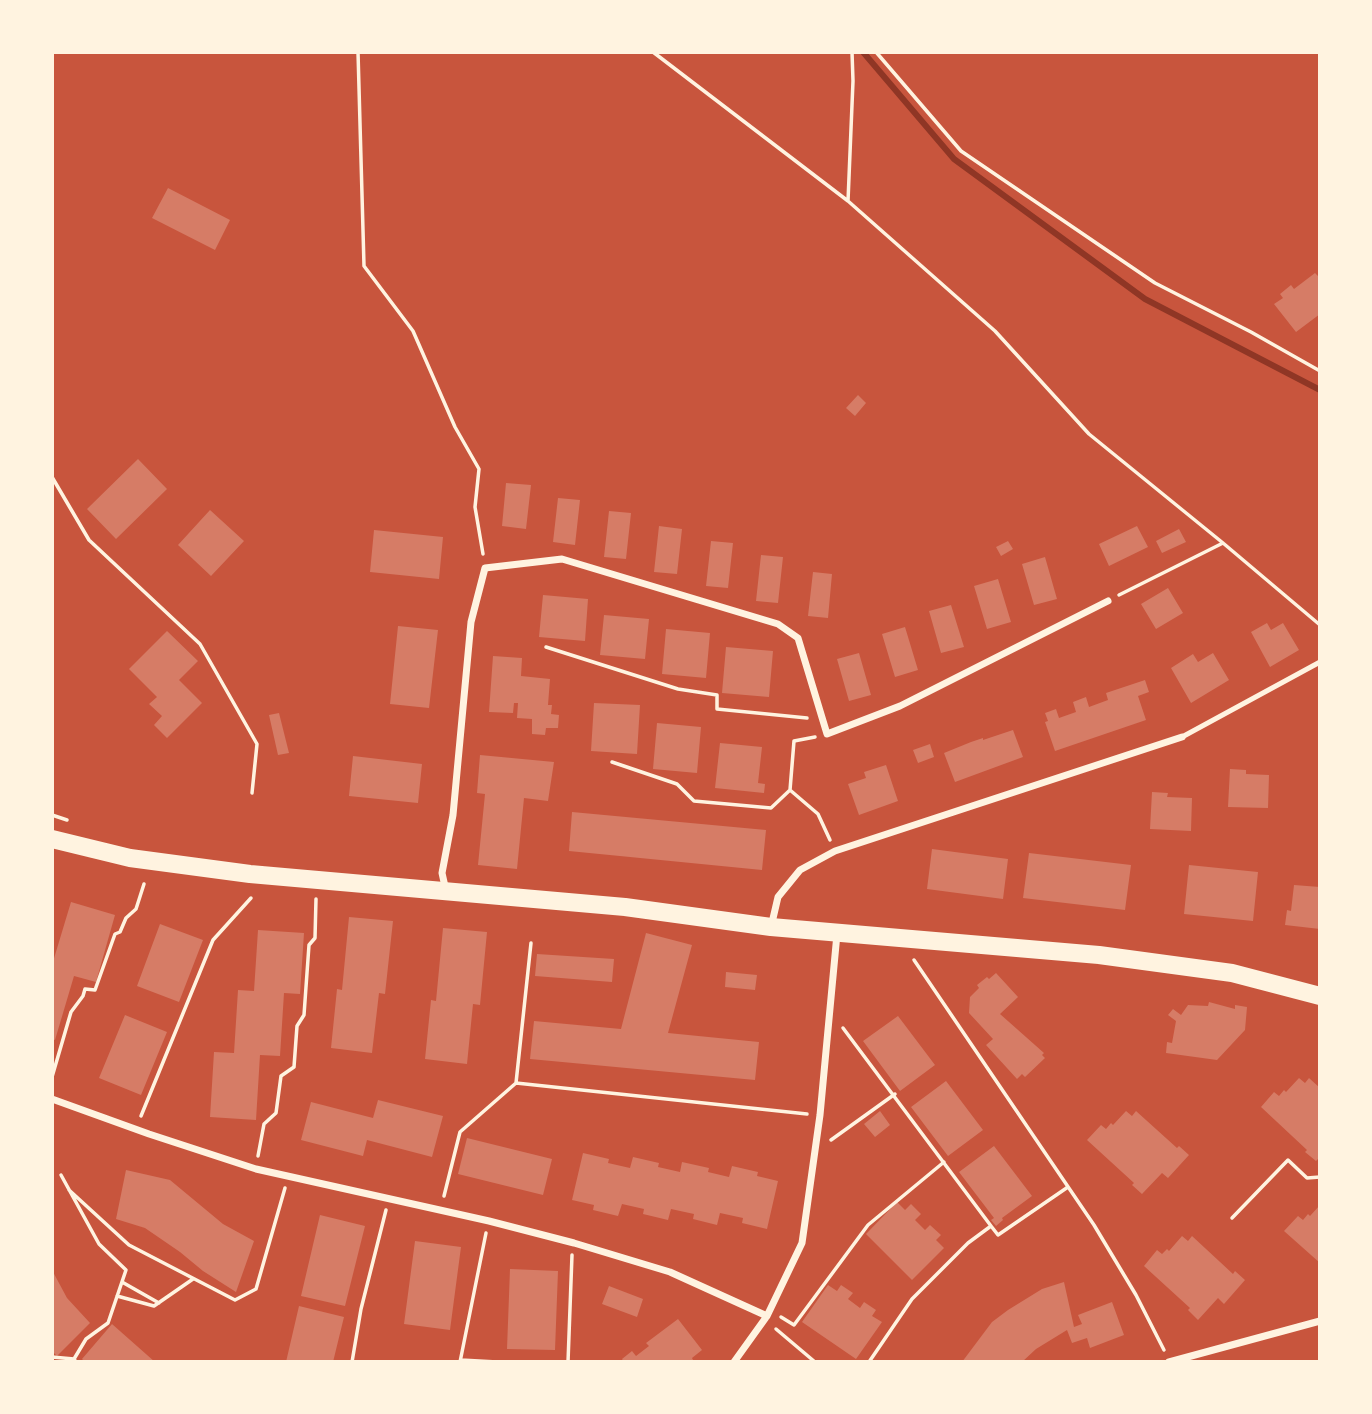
<!DOCTYPE html>
<html>
<head>
<meta charset="utf-8">
<style>
	body { margin:0 }
	#map { position:relative; width:1372px; height:1414px; overflow:hidden; background:#c8553d; font-family:"Alegreya Sans",sans-serif }
	canvas { display:block }
	.frame { position:absolute; inset:0; border:54px solid #fff3e0; pointer-events:none }
</style>
</head>
<body>
<div id="map">
<canvas width="1372" height="1414"></canvas>
<div class="frame"></div>
</div>
<script>
const context = document.querySelector('canvas').getContext('2d');
context.lineJoin = 'round';
const poly = rows => new Path2D(rows.map(r => 'M' + r).join(''));
function trace(path, color, width, dash) { context.strokeStyle = color; context.lineWidth = width; context.lineCap = dash ? 'butt' : 'round'; context.setLineDash(dash || []); context.stroke(path); }
function paint(path, color) { context.fillStyle = color; context.fill(path, 'evenodd'); }
const stream = poly([
	[863,52,954,159,1145,299,1320,390]
]);
const building = poly([
	[168,188,230,220,215,250,152,218],
	[1315,273,1320,278,1320,314,1296,332,1274,304,1283,298,1280,294,1291,285,1294,289],
	[858,395,866,403,855,416,846,408],
	[138,459,167,489,116,539,87,509],
	[506,483,531,485,526,529,502,526],
	[558,498,580,500,575,545,553,542],
	[210,510,244,541,211,576,178,545],
	[609,511,631,513,626,559,604,557],
	[659,526,682,529,677,574,654,572],
	[1137,526,1148,547,1109,566,1099,544],
	[1179,529,1186,542,1162,553,1156,541],
	[374,530,443,537,439,579,370,572],
	[711,541,733,543,728,588,706,586],
	[1008,541,1013,549,1001,556,996,547],
	[761,555,783,557,778,603,756,601],
	[1045,557,1057,599,1034,605,1022,564],
	[813,572,832,574,828,618,808,616],
	[998,579,1011,622,987,629,974,586],
	[1168,588,1183,613,1156,629,1141,604],
	[543,595,588,599,585,641,539,637],
	[951,605,964,647,941,653,929,611],
	[604,615,649,619,645,659,600,655],
	[1267,623,1271,630,1283,623,1299,650,1270,667,1251,632],
	[398,626,438,630,429,708,390,704],
	[905,627,918,670,895,677,882,634],
	[666,629,710,633,706,678,662,674],
	[167,631,198,661,179,680,202,703,167,738,154,725,162,716,149,704,157,697,129,669],
	[726,647,773,651,769,697,722,693],
	[859,653,871,695,849,701,837,659],
	[1213,653,1229,680,1191,703,1171,668,1193,654,1198,662],
	[493,656,522,658,521,676,550,679,548,705,552,705,551,714,559,715,558,728,546,728,545,735,532,734,532,719,517,718,518,703,514,703,513,713,489,712],
	[1145,680,1149,692,1138,696,1146,720,1055,751,1045,722,1048,721,1045,713,1056,709,1059,718,1076,712,1073,702,1086,697,1089,707,1108,700,1106,693],
	[594,703,640,705,637,754,591,751],
	[279,713,289,753,278,755,269,715],
	[657,723,701,727,697,773,653,769],
	[1013,730,1023,757,955,782,944,753,971,742,983,738,983,740],
	[720,743,762,747,758,783,765,784,764,793,715,788],
	[930,744,934,757,918,763,913,750],
	[480,755,554,762,548,801,524,798,517,869,478,865,485,794,477,793],
	[353,756,422,764,418,803,349,796],
	[886,765,898,801,859,815,848,784,866,778,864,772],
	[1230,769,1246,770,1246,774,1269,775,1268,808,1228,807],
	[1152,792,1168,793,1167,797,1192,798,1191,831,1150,829],
	[572,812,766,830,762,870,569,851],
	[932,849,1008,859,1003,899,927,889],
	[1029,853,1131,865,1125,910,1023,898],
	[1189,865,1258,872,1253,921,1184,914],
	[1294,885,1320,887,1320,929,1285,925,1287,910,1291,911],
	[71,902,115,915,96,982,74,976,55,1040,52,1039,52,965],
	[349,917,393,921,385,994,379,993,372,1053,331,1048,337,989,342,990],
	[160,924,203,940,179,1002,137,986],
	[443,928,487,932,480,1005,473,1004,467,1064,425,1059,431,1000,436,1001],
	[258,930,304,933,300,994,284,993,280,1056,260,1055,256,1120,210,1117,214,1052,234,1053,238,990,254,991],
	[646,933,692,945,668,1033,759,1042,755,1080,530,1059,534,1021,621,1029],
	[537,954,614,959,612,982,535,976],
	[726,972,757,975,755,990,725,987],
	[996,973,1018,997,1000,1014,1044,1053,1042,1055,1045,1058,1025,1077,1022,1074,1017,1079,986,1045,993,1039,969,1013,970,997,979,988,977,985,987,977,989,979],
	[1209,1002,1235,1009,1235,1005,1247,1007,1245,1030,1217,1060,1166,1053,1167,1042,1172,1043,1176,1021,1168,1015,1173,1009,1181,1015,1188,1005,1208,1006],
	[125,1015,167,1032,141,1095,99,1078],
	[898,1016,935,1065,900,1091,863,1041],
	[1299,1078,1305,1083,1309,1078,1320,1088,1320,1157,1316,1161,1305,1152,1307,1150,1261,1107,1274,1092,1279,1096,1284,1090,1286,1092],
	[946,1081,983,1130,948,1156,911,1107],
	[378,1100,443,1116,432,1157,367,1140,363,1156,301,1140,311,1102,373,1118],
	[880,1111,890,1125,875,1137,864,1124],
	[1126,1111,1132,1116,1136,1111,1177,1148,1179,1146,1189,1155,1168,1178,1162,1173,1142,1194,1132,1185,1134,1183,1087,1140,1101,1125,1106,1129,1111,1123,1113,1125],
	[467,1138,552,1159,543,1195,458,1174],
	[994,1146,1032,1196,1002,1218,1003,1220,996,1226,991,1220,994,1218,959,1172],
	[583,1153,609,1159,608,1163,630,1168,633,1157,659,1163,658,1167,680,1172,682,1162,709,1168,708,1172,729,1177,732,1166,758,1172,757,1176,778,1181,767,1229,742,1223,743,1218,720,1213,717,1225,693,1219,694,1214,671,1209,668,1220,643,1214,644,1209,622,1204,618,1216,593,1210,594,1205,572,1200],
	[126,1170,170,1180,223,1224,254,1241,236,1292,203,1271,180,1252,145,1228,116,1219],
	[897,1202,905,1210,911,1204,921,1214,915,1220,925,1230,930,1225,941,1235,936,1240,944,1248,912,1280,866,1234],
	[1320,1205,1320,1263,1284,1231,1298,1216,1303,1220,1308,1214,1310,1216],
	[320,1215,365,1226,345,1306,301,1296],
	[1182,1236,1188,1241,1192,1236,1233,1274,1235,1271,1245,1280,1224,1304,1218,1298,1198,1320,1188,1310,1190,1308,1144,1266,1157,1250,1162,1254,1167,1249,1169,1251],
	[415,1241,461,1247,450,1330,404,1324],
	[510,1269,558,1271,555,1350,507,1349],
	[52,1270,67,1298,90,1323,57,1356,52,1351],
	[1064,1282,1074,1327,1082,1324,1078,1315,1112,1302,1124,1335,1090,1348,1087,1338,1072,1343,1067,1330,1036,1349,1022,1362,962,1362,992,1322,1008,1310,1042,1289],
	[828,1285,837,1291,841,1285,853,1293,848,1299,860,1308,864,1302,876,1310,872,1316,882,1322,856,1359,802,1322],
	[609,1286,643,1299,637,1317,602,1304],
	[299,1306,344,1317,333,1362,286,1362],
	[678,1319,702,1350,692,1358,694,1362,624,1362,622,1359,632,1351,636,1356,649,1346,646,1343],
	[112,1324,155,1362,85,1362,82,1359]
]);
const path = poly([
	[358,52,364,266,413,331,455,427,479,469,475,507,483,554],
	[653,52,848,201,995,331,1089,434,1223,543,1320,625],
	[876,52,961,151,1155,283,1251,332,1320,371],
	[848,201,853,81,852,52],
	[52,477,89,540,200,644,257,744,252,793],
	[1119,595,1223,543],
	[546,647,678,689,717,695,717,709,807,718],
	[815,737,794,741,790,790,818,814,830,840],
	[612,762,677,784,694,801,771,808,790,790],
	[52,815,67,820],
	[914,960,1094,1225,1136,1295,1164,1350],
	[843,1028,991,1226],
	[52,1077,71,1012,83,996,85,989,95,990,115,934,120,932,126,918,136,909,144,884],
	[516,1083,531,943],
	[141,1116,213,940,251,898],
	[831,1140,895,1094],
	[258,1156,264,1124,276,1113,281,1076,294,1067,297,1026,304,1015,309,945,315,938,316,899],
	[61,1175,99,1244,126,1270,108,1323,86,1339,74,1359],
	[69,1190,129,1245,235,1300,256,1289,285,1188],
	[444,1196,460,1132,516,1083,807,1114],
	[1232,1218,1288,1160,1307,1178,1320,1177],
	[122,1282,159,1303],
	[117,1296,154,1306,193,1279],
	[781,1317,794,1325,868,1225,944,1162],
	[776,1329,815,1362],
	[52,1357,74,1359,76,1362],
	[461,1360,497,1362],
	[352,1362,361,1309,386,1210],
	[460,1362,486,1233],
	[568,1362,572,1255],
	[869,1362,912,1299,968,1243,991,1226,998,1235,1068,1187]
]);
const service = poly([
	[1182,737,1320,662]
]);
const minor = poly([
	[446,891,442,873,453,815,471,622,485,568,562,559,778,624,798,638,827,734,900,706,1108,601],
	[771,927,778,897,800,870,835,851,1182,737],
	[52,1099,149,1134,256,1169,489,1221,574,1243,670,1272,767,1316],
	[734,1362,767,1316,802,1243,820,1115,837,934],
	[1169,1362,1320,1321]
]);
const primary = poly([
	[52,839,130,858,250,874,625,907,771,927,1099,955,1232,973,1320,996]
]);
trace(stream, '#8f3625', 6);
paint(building, '#d67c66');
trace(path, '#fff3e0', 3.5);
trace(service, '#fff3e0', 5);
trace(minor, '#fff3e0', 7);
trace(primary, '#fff3e0', 18);
</script>
</body>
</html>
